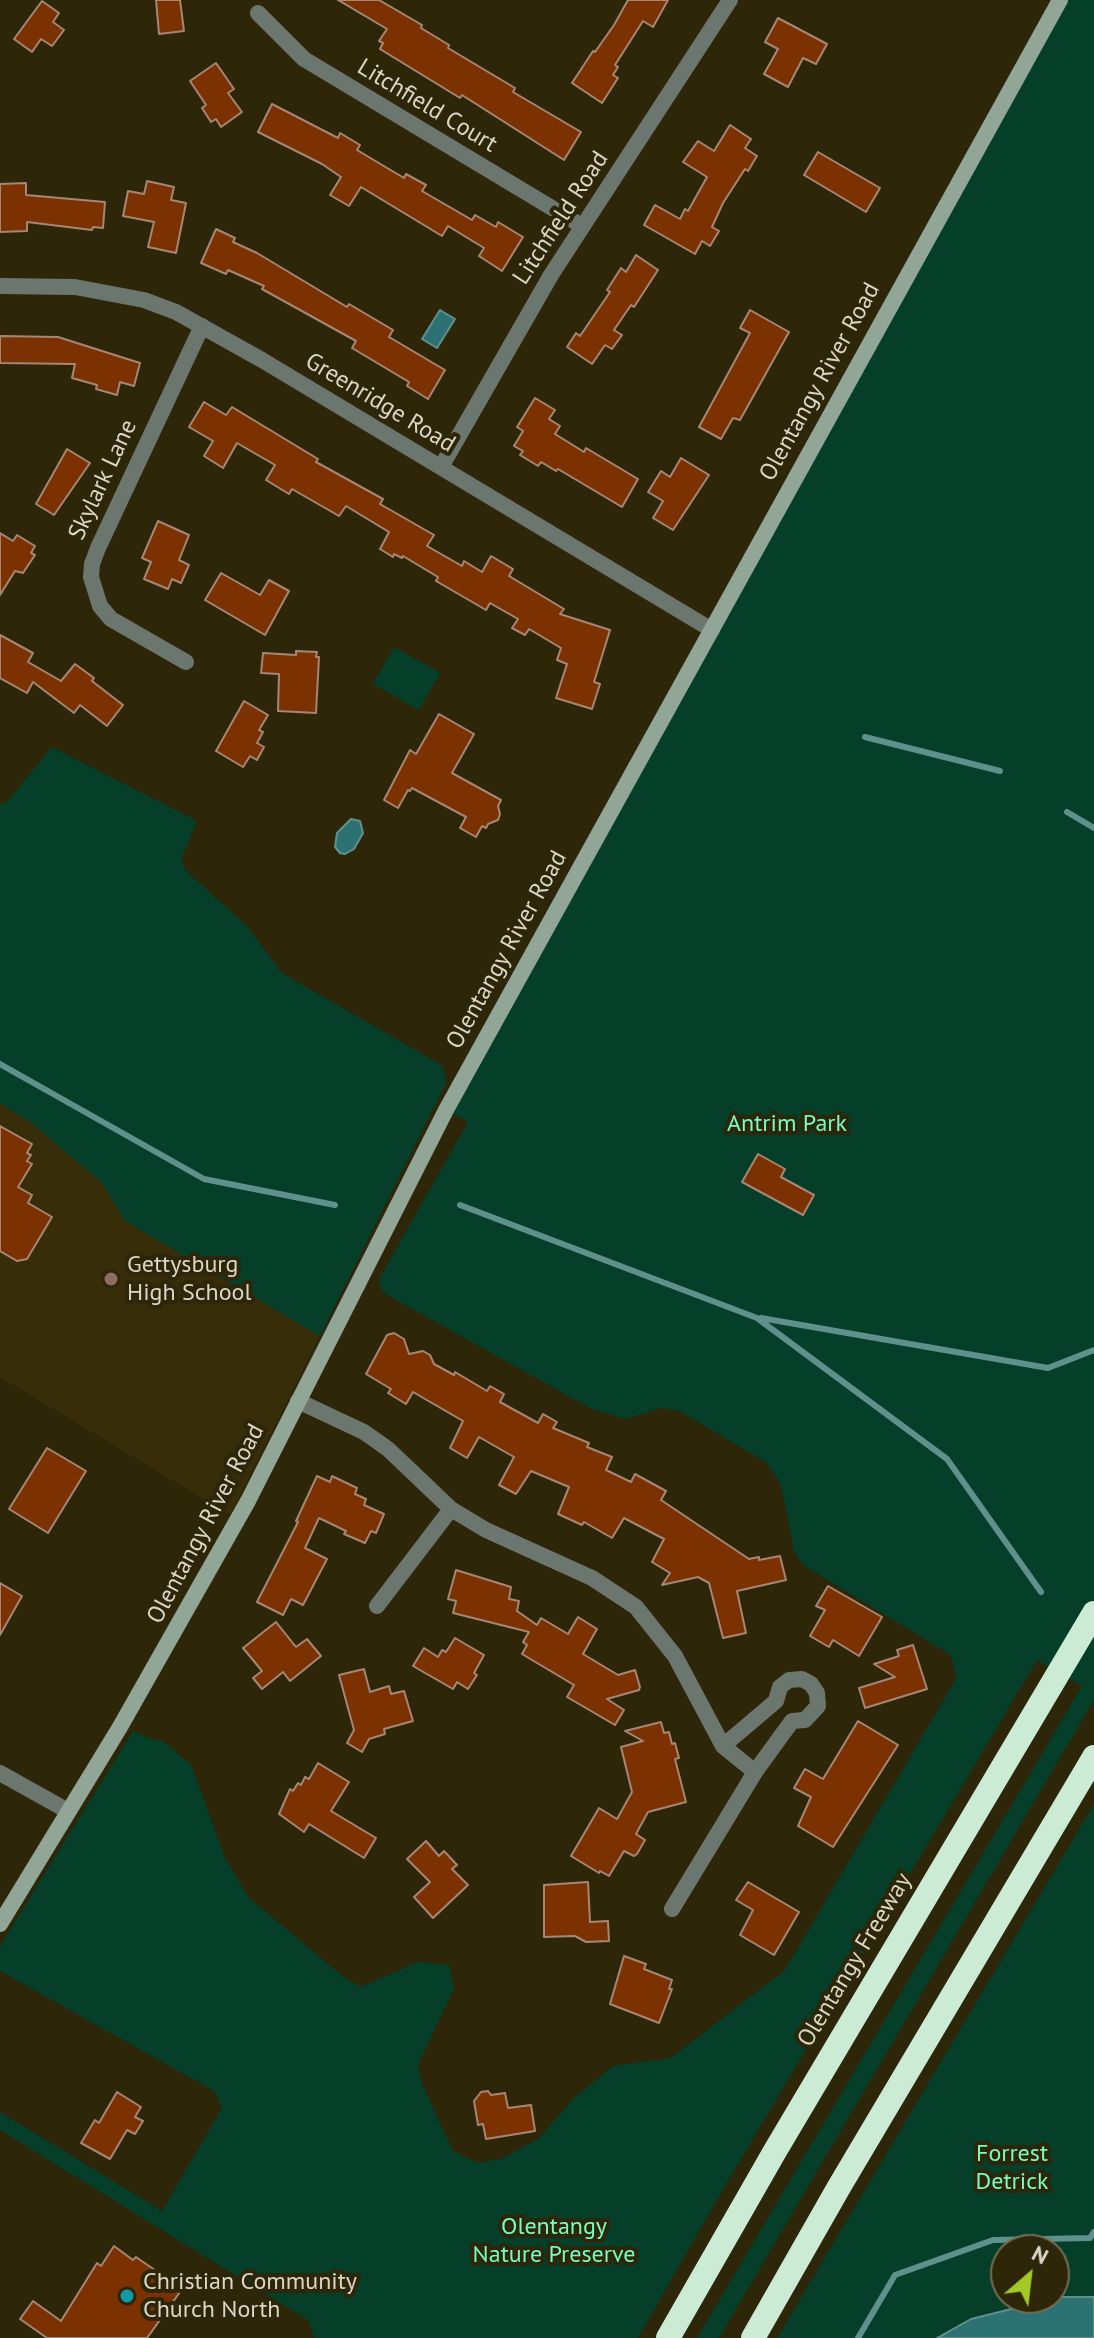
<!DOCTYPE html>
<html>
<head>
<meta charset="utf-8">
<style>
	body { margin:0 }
	#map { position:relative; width:1094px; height:2338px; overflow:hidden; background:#2d2609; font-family:"PT Sans",sans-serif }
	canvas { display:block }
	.north { position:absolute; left:990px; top:2234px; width:80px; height:80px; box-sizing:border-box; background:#2d2609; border:2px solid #736d55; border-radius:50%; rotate:28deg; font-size:22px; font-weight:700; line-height:32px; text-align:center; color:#dbd7c7 }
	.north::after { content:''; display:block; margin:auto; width:28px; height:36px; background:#a3c926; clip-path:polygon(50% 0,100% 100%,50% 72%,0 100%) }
</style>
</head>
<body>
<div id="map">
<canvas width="1094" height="2338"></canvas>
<div class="north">N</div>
</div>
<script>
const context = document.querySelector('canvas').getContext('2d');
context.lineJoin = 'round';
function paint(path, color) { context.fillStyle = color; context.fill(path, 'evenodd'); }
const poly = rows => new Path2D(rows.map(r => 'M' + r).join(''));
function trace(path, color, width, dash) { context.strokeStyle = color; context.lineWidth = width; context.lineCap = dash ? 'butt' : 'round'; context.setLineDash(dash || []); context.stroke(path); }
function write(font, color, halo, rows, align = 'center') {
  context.font = font + ' "PT Sans",sans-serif'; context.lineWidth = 8; context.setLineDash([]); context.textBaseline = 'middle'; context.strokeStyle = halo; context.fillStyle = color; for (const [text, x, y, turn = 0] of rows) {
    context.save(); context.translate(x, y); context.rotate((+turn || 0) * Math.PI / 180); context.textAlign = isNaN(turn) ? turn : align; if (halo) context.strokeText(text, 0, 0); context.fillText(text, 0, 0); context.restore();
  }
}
const built = poly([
	[0,1103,30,1122,102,1183,125,1221,320,1336,230,1515,0,1377]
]);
const green = poly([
	[1060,0,1094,0,1094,1700,719,2338,697,2338,1082,1686,1037,1660,719,2196,638,2338,315,2338,308,2320,0,2130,0,2112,162,2211,222,2108,214,2091,0,1971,0,1946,133,1731,151,1739,163,1741,191,1765,225,1858,249,1898,346,1979,361,1987,418,1962,449,1965,454,1988,418,2065,422,2084,453,2151,477,2163,501,2159,538,2139,575,2097,613,2066,671,2058,785,1970,956,1679,951,1655,803,1565,794,1551,781,1485,766,1462,679,1411,661,1408,626,1419,592,1409,382,1292,379,1279,468,1122,446,1110],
	[394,647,440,673,419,710,373,684],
	[52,747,197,821,181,859,186,871,246,925,282,973,443,1066,446,1083,320,1336,125,1221,102,1183,30,1122,0,1103,0,804,7,802],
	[1094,1804,1094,2297,1060,2297,971,2319,937,2338,777,2338],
	[1006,2250,1054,2250,1054,2298,1006,2298]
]);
const water = poly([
	[440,310,455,319,437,348,422,339,440,310],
	[351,819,360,821,363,833,354,849,345,854,340,853,335,847,337,833,351,819],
	[1060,2297,1094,2297,1094,2338,937,2338,971,2319,1060,2297]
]);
const stream = poly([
	[865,737,1000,771],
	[1067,812,1094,828],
	[0,1064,204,1179,335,1205],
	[460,1205,757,1318,947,1459,1041,1592],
	[761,1318,1048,1368,1094,1350],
	[858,2338,895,2275,993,2240,1090,2238,1094,2232]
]);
const building = poly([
	[156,0,180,0,184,31,159,34,156,0],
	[338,0,379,0,422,25,421,28,449,45,448,48,515,88,513,92,581,132,564,160,462,95,460,98,380,49,383,43,379,41,387,29,338,0],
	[628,0,668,0,653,27,643,21,615,65,618,67,613,75,618,78,602,103,572,83,593,51,595,52,614,25,628,0],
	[42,1,59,13,53,22,64,30,52,46,41,39,32,52,14,39,42,1],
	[778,18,827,44,816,64,803,58,788,87,764,74,778,49,765,42,778,18],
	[216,63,234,89,228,93,242,112,221,127,216,119,211,122,202,108,206,105,190,81,216,63],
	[272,104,338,138,340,133,360,145,357,150,404,178,406,174,426,185,422,191,472,220,475,215,496,227,498,222,523,237,502,271,479,256,484,248,448,226,442,236,361,187,349,206,330,195,341,177,322,164,258,132,272,104],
	[730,125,751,139,745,148,757,156,748,171,745,169,723,203,712,227,719,231,710,246,702,241,695,254,644,225,655,205,680,219,685,209,688,211,707,177,683,162,698,141,714,151,730,125],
	[818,152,880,188,866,212,804,175,818,152],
	[147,181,174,187,171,200,186,203,176,253,148,247,154,222,123,216,128,191,144,194,147,181],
	[26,183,26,195,105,202,103,228,93,227,92,230,27,222,27,231,0,232,0,184,26,183],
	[216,229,235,238,233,242,257,253,347,307,349,304,393,330,389,337,445,370,428,399,407,386,409,382,352,348,356,341,262,289,264,286,228,270,226,274,201,263,216,229],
	[636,255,658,270,634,307,631,305,614,330,622,335,612,349,605,345,592,364,567,347,576,333,580,336,610,292,607,290,621,268,626,272,636,255],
	[750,310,789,332,740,420,733,418,721,439,699,427,750,333,740,328,750,310],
	[0,336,58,337,140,363,134,386,120,382,117,395,96,389,97,385,72,378,75,364,0,363,0,336],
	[535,398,555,410,549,419,560,426,555,434,584,452,586,448,638,479,622,507,558,469,556,471,541,462,538,466,520,455,523,451,514,446,523,431,517,427,535,398],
	[204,402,226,415,232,407,318,459,316,462,383,499,380,504,434,535,427,546,462,566,464,561,482,572,491,556,513,569,509,576,564,609,560,614,610,630,594,682,600,684,592,709,556,698,567,664,557,660,561,648,529,629,525,635,512,628,518,619,490,603,486,610,436,581,438,577,403,556,402,558,394,554,393,557,380,549,389,532,346,506,339,516,292,489,289,494,266,480,275,465,237,443,223,468,204,456,213,441,189,427,204,402],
	[67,449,90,463,54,515,36,504,67,449],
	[681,458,709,475,673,530,653,518,663,501,648,492,661,471,670,477,681,458],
	[158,521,189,535,179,560,189,565,181,583,172,579,168,589,144,579,151,562,142,558,158,521],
	[0,533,13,541,17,535,35,546,31,553,35,555,23,573,15,571,0,595,0,533],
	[221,573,260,595,269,580,289,591,265,635,205,600,221,573],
	[0,635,33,653,28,662,61,681,75,664,94,678,92,681,123,705,107,726,80,705,74,713,33,682,27,693,0,678,0,635],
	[296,651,317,652,316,657,319,657,316,713,278,711,279,674,261,673,263,653,296,655,296,651],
	[244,701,268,715,259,730,263,732,257,743,264,747,257,760,250,756,243,767,216,751,244,701],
	[439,714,474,734,452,773,501,800,498,806,500,814,498,820,488,824,486,828,482,826,476,837,460,828,466,817,412,788,410,791,408,790,398,808,384,800,410,750,416,754,439,714],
	[0,1126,32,1144,27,1153,31,1155,27,1161,32,1164,18,1187,32,1195,28,1203,52,1217,27,1259,17,1261,0,1251,0,1126],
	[758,1154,785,1169,781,1177,814,1195,803,1215,742,1182,758,1154],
	[394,1333,404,1339,409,1354,423,1351,430,1355,434,1364,454,1375,455,1372,487,1391,490,1386,504,1394,500,1402,538,1423,543,1414,557,1422,553,1428,589,1443,587,1447,612,1457,606,1470,631,1482,635,1474,666,1491,661,1500,749,1559,759,1557,759,1560,780,1556,786,1580,737,1591,746,1633,723,1638,709,1583,698,1577,662,1585,670,1573,652,1562,664,1539,624,1518,612,1538,584,1522,582,1525,558,1514,569,1487,531,1471,516,1494,499,1485,514,1457,479,1437,467,1458,450,1448,463,1421,413,1392,406,1404,388,1393,391,1389,366,1374,387,1335,394,1333],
	[47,1448,86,1471,48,1533,9,1509,47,1448],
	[317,1476,330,1482,332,1476,357,1488,355,1494,366,1499,364,1505,384,1514,376,1533,371,1531,365,1543,344,1534,346,1531,319,1518,305,1548,327,1559,303,1605,291,1599,283,1615,257,1602,298,1522,296,1521,317,1476],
	[456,1570,511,1587,509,1599,519,1601,517,1611,537,1625,541,1618,568,1634,578,1617,597,1629,583,1654,618,1675,635,1670,640,1687,639,1690,607,1699,624,1710,615,1725,567,1697,574,1685,522,1654,527,1645,523,1642,529,1632,453,1613,456,1601,448,1599,456,1570],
	[0,1583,22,1596,0,1635,0,1583],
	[828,1586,882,1617,859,1656,833,1640,829,1647,810,1636,825,1610,816,1606,828,1586],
	[276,1622,296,1647,307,1639,321,1656,290,1681,283,1672,262,1689,253,1678,262,1671,243,1648,276,1622],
	[455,1638,484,1655,474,1673,477,1675,468,1689,457,1682,453,1689,413,1666,424,1648,438,1657,442,1650,446,1652,455,1638],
	[913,1645,927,1689,865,1708,859,1688,895,1677,874,1664,899,1656,897,1650,913,1645],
	[364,1669,370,1692,389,1686,391,1694,404,1691,413,1721,384,1729,385,1734,369,1739,362,1752,347,1743,354,1730,339,1675,364,1669],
	[858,1721,898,1745,833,1847,798,1826,811,1797,794,1788,805,1769,823,1779,858,1721],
	[661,1722,664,1733,669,1732,672,1744,675,1743,679,1758,675,1759,686,1802,648,1812,636,1834,645,1840,637,1854,634,1856,624,1851,609,1876,600,1871,599,1873,571,1856,599,1808,617,1819,632,1792,621,1747,643,1741,625,1731,661,1722],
	[318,1763,349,1782,331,1811,376,1838,364,1858,309,1824,304,1832,279,1814,290,1789,293,1791,298,1783,301,1785,305,1777,309,1779,318,1763],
	[426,1841,439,1856,444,1851,457,1865,452,1869,468,1885,433,1918,414,1897,430,1882,407,1859,426,1841],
	[588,1882,590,1922,608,1921,609,1941,586,1942,575,1936,544,1937,544,1885,588,1882],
	[748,1882,799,1912,774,1955,740,1935,753,1910,736,1900,748,1882],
	[624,1956,646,1964,644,1969,672,1980,669,1989,672,1989,659,2023,610,2004,624,1956],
	[488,2091,491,2095,505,2093,508,2108,531,2105,535,2131,486,2139,483,2124,478,2125,474,2101,481,2092,488,2091],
	[117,2092,141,2107,135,2117,143,2121,135,2134,127,2130,110,2159,81,2143,95,2120,99,2123,117,2092],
	[114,2246,133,2260,136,2257,162,2275,160,2278,180,2292,147,2338,47,2338,20,2319,33,2301,61,2321,97,2263,101,2266,114,2246]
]);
const street = poly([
	[258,13,304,59,582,226],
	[0,286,75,287,144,300,176,312,262,360,712,630],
	[441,467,551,275,730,0],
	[186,662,111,619,100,606,91,577,92,564,98,548,202,326],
	[298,1401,364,1432,388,1449,451,1509,486,1530,592,1578,636,1607,675,1656,723,1746,755,1772],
	[377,1606,451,1509],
	[0,1773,68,1811],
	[672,1909,755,1772,792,1721,805,1720,818,1706,817,1693,811,1684,802,1679,789,1680,780,1687,776,1701,723,1746]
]);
const secondary = poly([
	[0,1924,120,1727,248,1501,446,1110,1060,0]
]);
const highway = poly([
	[668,2338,775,2151,1094,1613],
	[753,2338,839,2187,1094,1757]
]);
const markers = [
	[111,1279,8,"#8d6e63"],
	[127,2296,8,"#0f9aa8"]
];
const streetNames = [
	["Litchfield Court",427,106,31],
	["Litchfield Road",561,218,-57],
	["Olentangy River Road",820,382,-61],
	["Greenridge Road",380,403,31],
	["Skylark Lane",103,480,-65],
	["Olentangy River Road",507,950,-61],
	["Olentangy River Road",206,1524,-62],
	["Olentangy Freeway",855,1960,-59]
];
const parkNames = [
	["Antrim Park",787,1124],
	["Forrest",1012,2154],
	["Detrick",1012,2182],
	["Olentangy",554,2227],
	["Nature Preserve",554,2255]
];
const poiNames = [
	["Gettysburg",127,1265],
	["High School",127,1293],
	["Christian Community",143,2282],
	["Church North",143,2310]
];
paint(built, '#372e09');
paint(green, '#053e29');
paint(water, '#2c7272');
trace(water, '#60908c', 2);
trace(stream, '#60908c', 6);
paint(building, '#7c3200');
trace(building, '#a58677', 2);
trace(street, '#6b776e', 16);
trace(secondary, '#92a697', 16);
trace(highway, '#ccebd4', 24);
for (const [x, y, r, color] of markers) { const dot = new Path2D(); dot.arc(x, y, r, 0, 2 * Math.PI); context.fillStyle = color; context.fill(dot); trace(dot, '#2d2609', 3); }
write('24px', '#dbd7c7', '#2d2609', streetNames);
write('24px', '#76fdc3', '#2d2609', parkNames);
write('24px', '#dbd7c7', '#2d2609', poiNames, 'left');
</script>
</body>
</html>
